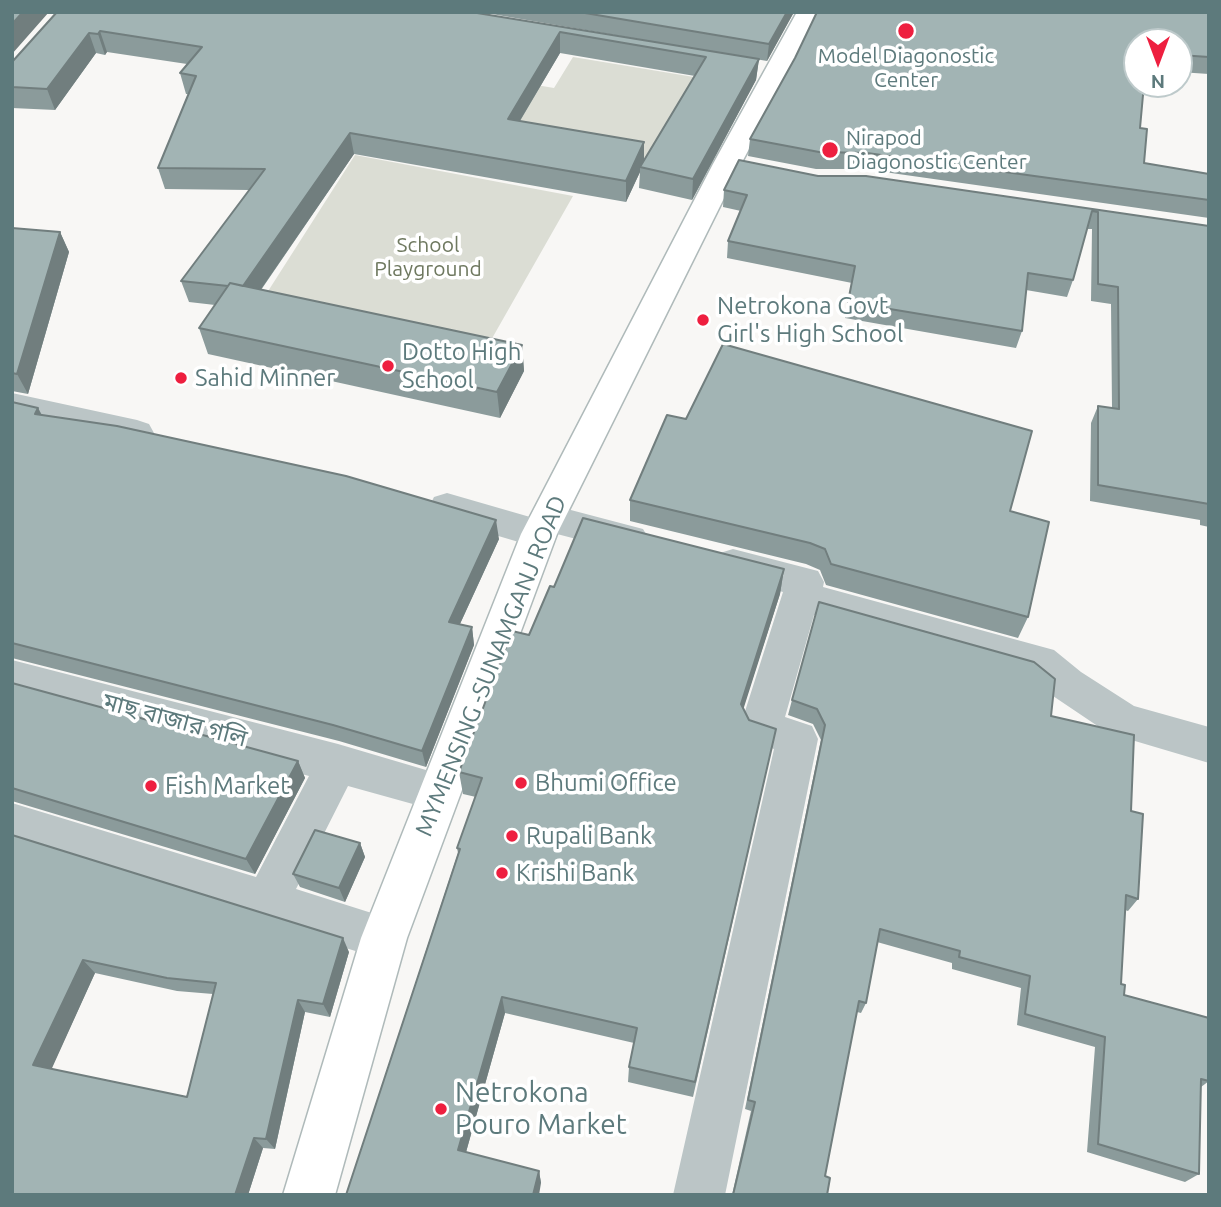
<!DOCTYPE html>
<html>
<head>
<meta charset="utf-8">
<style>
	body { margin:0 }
	#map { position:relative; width:1221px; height:1207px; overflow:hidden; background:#f8f7f5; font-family:Ubuntu,sans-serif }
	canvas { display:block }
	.frame { position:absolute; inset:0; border:14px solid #5d7a7c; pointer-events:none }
	.north { position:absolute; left:1123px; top:28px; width:70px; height:70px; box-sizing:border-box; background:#fff; border:2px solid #becacb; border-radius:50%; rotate:180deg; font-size:19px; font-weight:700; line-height:28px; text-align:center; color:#5d7a7c }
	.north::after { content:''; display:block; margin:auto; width:24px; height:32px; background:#ee1f3f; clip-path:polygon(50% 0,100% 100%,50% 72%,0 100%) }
</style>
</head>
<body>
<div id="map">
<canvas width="1221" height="1207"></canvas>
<div class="frame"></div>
<div class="north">N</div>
</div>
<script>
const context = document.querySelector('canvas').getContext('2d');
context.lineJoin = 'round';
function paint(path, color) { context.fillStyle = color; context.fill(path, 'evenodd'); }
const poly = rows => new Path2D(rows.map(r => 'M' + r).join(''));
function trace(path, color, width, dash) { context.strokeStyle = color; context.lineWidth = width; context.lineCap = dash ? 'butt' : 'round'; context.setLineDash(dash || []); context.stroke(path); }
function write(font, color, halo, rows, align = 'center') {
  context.font = font + ' Ubuntu,"Noto Sans Bengali",sans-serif'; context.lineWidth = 7; context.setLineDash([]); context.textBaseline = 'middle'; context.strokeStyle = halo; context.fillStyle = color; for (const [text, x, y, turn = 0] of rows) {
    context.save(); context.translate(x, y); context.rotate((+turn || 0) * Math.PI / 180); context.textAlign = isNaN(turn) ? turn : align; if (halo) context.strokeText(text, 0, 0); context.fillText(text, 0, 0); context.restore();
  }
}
const green = poly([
	[353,54,554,88,573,57,694,77,654,162,316,101],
	[355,155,573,196,482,356,256,310]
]);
const minor = poly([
	[12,393,137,420,149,424,154,433,149,442,137,446,12,417,12,393],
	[447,493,530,517,535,508,548,504,643,529,649,539,643,549,630,553,557,534,552,544,539,548,434,517,429,507,434,497,447,493],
	[733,549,818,571,824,582,823,587,1054,650,1081,672,1134,706,1209,727,1209,763,1108,733,1053,696,1028,675,814,615,785,717,812,726,818,739,725,1195,673,1195,774,749,746,740,740,727,783,592,720,575,714,564,720,553,733,549],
	[12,660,338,744,453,778,459,792,453,806,438,811,348,786,296,889,400,922,407,938,400,954,384,960,12,843,12,803,256,877,309,776,12,694,12,660]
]);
const major = poly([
	[797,12,822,12,741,164,557,534,407,938,335,1195,283,1195,361,938,521,534,713,164,797,12]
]);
const wall = poly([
	[57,12,472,12,759,59,756,80,692,200,639,188,640,172,626,202,354,154,261,290,522,345,524,371,500,418,208,354,199,328,215,305,189,302,181,281,249,190,165,189,158,168,188,94,186,94,180,73,187,64,107,52,105,55,96,53,55,110,12,108,12,62],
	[560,53,695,76,644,161,520,121],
	[480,12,794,12,767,61],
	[1209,12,1209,74,1179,72,1179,42,1137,42,1140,128,1144,163,1209,174,1209,218,863,169,816,169,748,156,750,139,795,58],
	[818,176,1209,226,1209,527,1200,525,1200,520,1090,501,1091,423,1098,406,1112,408,1111,304,1091,301,1092,229,1087,229,1073,280,1067,297,1026,290,1022,331,1016,348,845,318,852,283,727,258,728,241,741,211,723,207,724,190],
	[12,228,60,232,69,252,28,394,12,391],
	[12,402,38,408,42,415,499,539,460,624,472,627,474,645,426,767,339,741,12,658],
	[630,500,1010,511,1028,617,1018,638,826,585,820,570,806,564,630,521],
	[784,569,780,594,743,708,749,720,776,729,693,1097,628,1082,629,1067,634,1043,505,1013,466,1152,539,1171,541,1183,346,1195,458,853,457,848,476,797,463,794,459,772,554,587],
	[12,683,298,761,305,778,255,874,12,801],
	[792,700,1051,716,1131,811,1138,899,1128,911,1125,910,1121,984,1124,995,1209,1081,1201,1087,1199,1174,1185,1182,1087,1152,1095,1047,1017,1025,1021,988,952,969,952,963,877,942,866,1003,861,1013,857,1012,825,1176,827,1195,732,1195,751,1111,745,1109,821,740,813,724,788,715],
	[12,835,349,952,330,1017,305,1012,275,1149,263,1148,248,1195,12,1195],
	[95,973,177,991,213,994,187,1097,51,1069],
	[360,843,365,857,345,902,300,887,293,874]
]);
const shadedWall = poly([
	[23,12,49,12,12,54,12,24],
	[787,12,794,12,767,61,769,44],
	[100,31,107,52,105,55,98,34],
	[560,32,560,53,509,139,508,119],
	[89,33,96,53,55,110,47,89],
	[759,59,756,80,692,200,693,179],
	[350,133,354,154,248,308,241,288],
	[644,142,644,162,640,167,640,172,626,202,626,181],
	[60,232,69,252,28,394,17,374],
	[522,345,524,371,500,418,497,392],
	[38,408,48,428,35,414],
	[496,520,499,539,453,639,449,622],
	[784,569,780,594,738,726,741,704],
	[472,627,474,645,426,767,422,751],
	[298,761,305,778,255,874,246,859],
	[360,843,365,857,345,902,339,888],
	[343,938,349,952,330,1017,323,1004],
	[83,960,95,973,48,1077,33,1065],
	[502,997,505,1013,463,1163,458,1150],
	[298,1000,305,1012,275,1149,266,1139],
	[254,1138,263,1148,248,1195,235,1195],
	[539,1171,541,1183,539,1195,533,1195]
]);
const building = poly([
	[12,12,23,12,12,24,12,12],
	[57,12,471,12,759,59,693,179,640,167,706,57,560,32,508,119,644,142,626,181,350,133,243,286,230,283,228,286,181,281,265,169,158,168,196,76,180,73,202,47,100,31,98,34,89,33,47,89,12,87,12,62,57,12],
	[579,12,787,12,769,44,579,12],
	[817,12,1209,12,1209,57,1179,55,1179,42,1137,42,1137,84,1144,84,1140,128,1147,129,1144,163,1209,174,1209,200,867,153,819,152,750,139,795,58,817,12],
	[739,160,818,176,866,176,1209,226,1209,504,1098,485,1098,406,1119,409,1118,287,1098,284,1098,212,1092,211,1073,280,1028,273,1022,331,848,302,855,266,728,241,747,195,724,190,739,160],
	[12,228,60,232,17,374,12,373,12,228],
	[230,283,522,345,497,392,199,328,230,283],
	[723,344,1032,431,1010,511,1049,522,1028,617,831,564,825,549,810,543,630,500,667,415,686,419,723,344],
	[12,402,38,408,35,414,117,426,346,476,496,520,449,622,472,627,422,751,333,725,12,643,12,402],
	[583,518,784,569,741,704,749,720,776,729,695,1082,629,1067,637,1028,502,997,458,1150,539,1171,533,1195,346,1195,460,849,457,848,482,778,459,772,512,631,529,635,550,586,554,587,583,518],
	[819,602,1034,662,1055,679,1051,716,1134,735,1131,811,1143,814,1138,899,1126,895,1121,984,1125,985,1124,995,1209,1018,1209,1081,1201,1079,1199,1174,1098,1144,1105,1037,1025,1014,1030,976,959,957,960,951,880,929,866,1003,859,1001,825,1176,830,1178,827,1195,733,1195,755,1102,748,1100,825,725,817,709,792,700,819,602],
	[12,683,298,761,246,859,12,788,12,683],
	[315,830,360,843,339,888,293,874,315,830],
	[12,835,343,938,323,1004,298,1000,266,1139,254,1138,235,1195,12,1195,12,835],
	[83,960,167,978,216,983,187,1097,33,1065,83,960]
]);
const markers = [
	[906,31,9,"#ee1f3f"],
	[830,150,9,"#ee1f3f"],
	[703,320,7,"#ee1f3f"],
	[388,366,7,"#ee1f3f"],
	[181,378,7,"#ee1f3f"],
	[521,783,7,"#ee1f3f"],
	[151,786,7,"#ee1f3f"],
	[512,836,7,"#ee1f3f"],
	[502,873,7,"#ee1f3f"],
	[441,1109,7,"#ee1f3f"]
];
const farPoinames = [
	["Model Diagonostic",906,56],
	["Center",906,80],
	["Nirapod",846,138,"left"],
	["Diagonostic Center",846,162,"left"]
];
const farParknames = [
	["School",428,245],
	["Playground",428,269]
];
const poiNames = [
	["Netrokona Govt",717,306],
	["Girl's High School",717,334],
	["Dotto High",402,352],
	["School",402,380],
	["Sahid Minner",195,378],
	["Bhumi Office",535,783],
	["Fish Market",165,786],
	["Rupali Bank",526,836],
	["Krishi Bank",516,873]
];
const streetNames = [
	["MYMENSING -SUNAMGANJ ROAD",491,666,-68],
	["মাছ বাজার গলি",175,720,15]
];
const nearPoinames = [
	["Netrokona",455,1093],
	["Pouro Market",455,1125]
];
paint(green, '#dbddd4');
trace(major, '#afbaba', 3);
paint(minor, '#bbc5c6');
paint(major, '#fff');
paint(wall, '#8b9b9b');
paint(shadedWall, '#717e7e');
paint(building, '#a2b4b4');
trace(building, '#717e7e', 2);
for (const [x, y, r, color] of markers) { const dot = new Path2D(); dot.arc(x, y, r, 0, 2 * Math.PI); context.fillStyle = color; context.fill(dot); trace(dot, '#fff', 2.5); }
write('21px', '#5d7a7c', '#fff', farPoinames);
write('21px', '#6f7960', '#fff', farParknames);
write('24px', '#5d7a7c', '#fff', poiNames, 'left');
write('24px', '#5d7a7c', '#fff', streetNames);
write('28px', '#5d7a7c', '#fff', nearPoinames, 'left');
</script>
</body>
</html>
